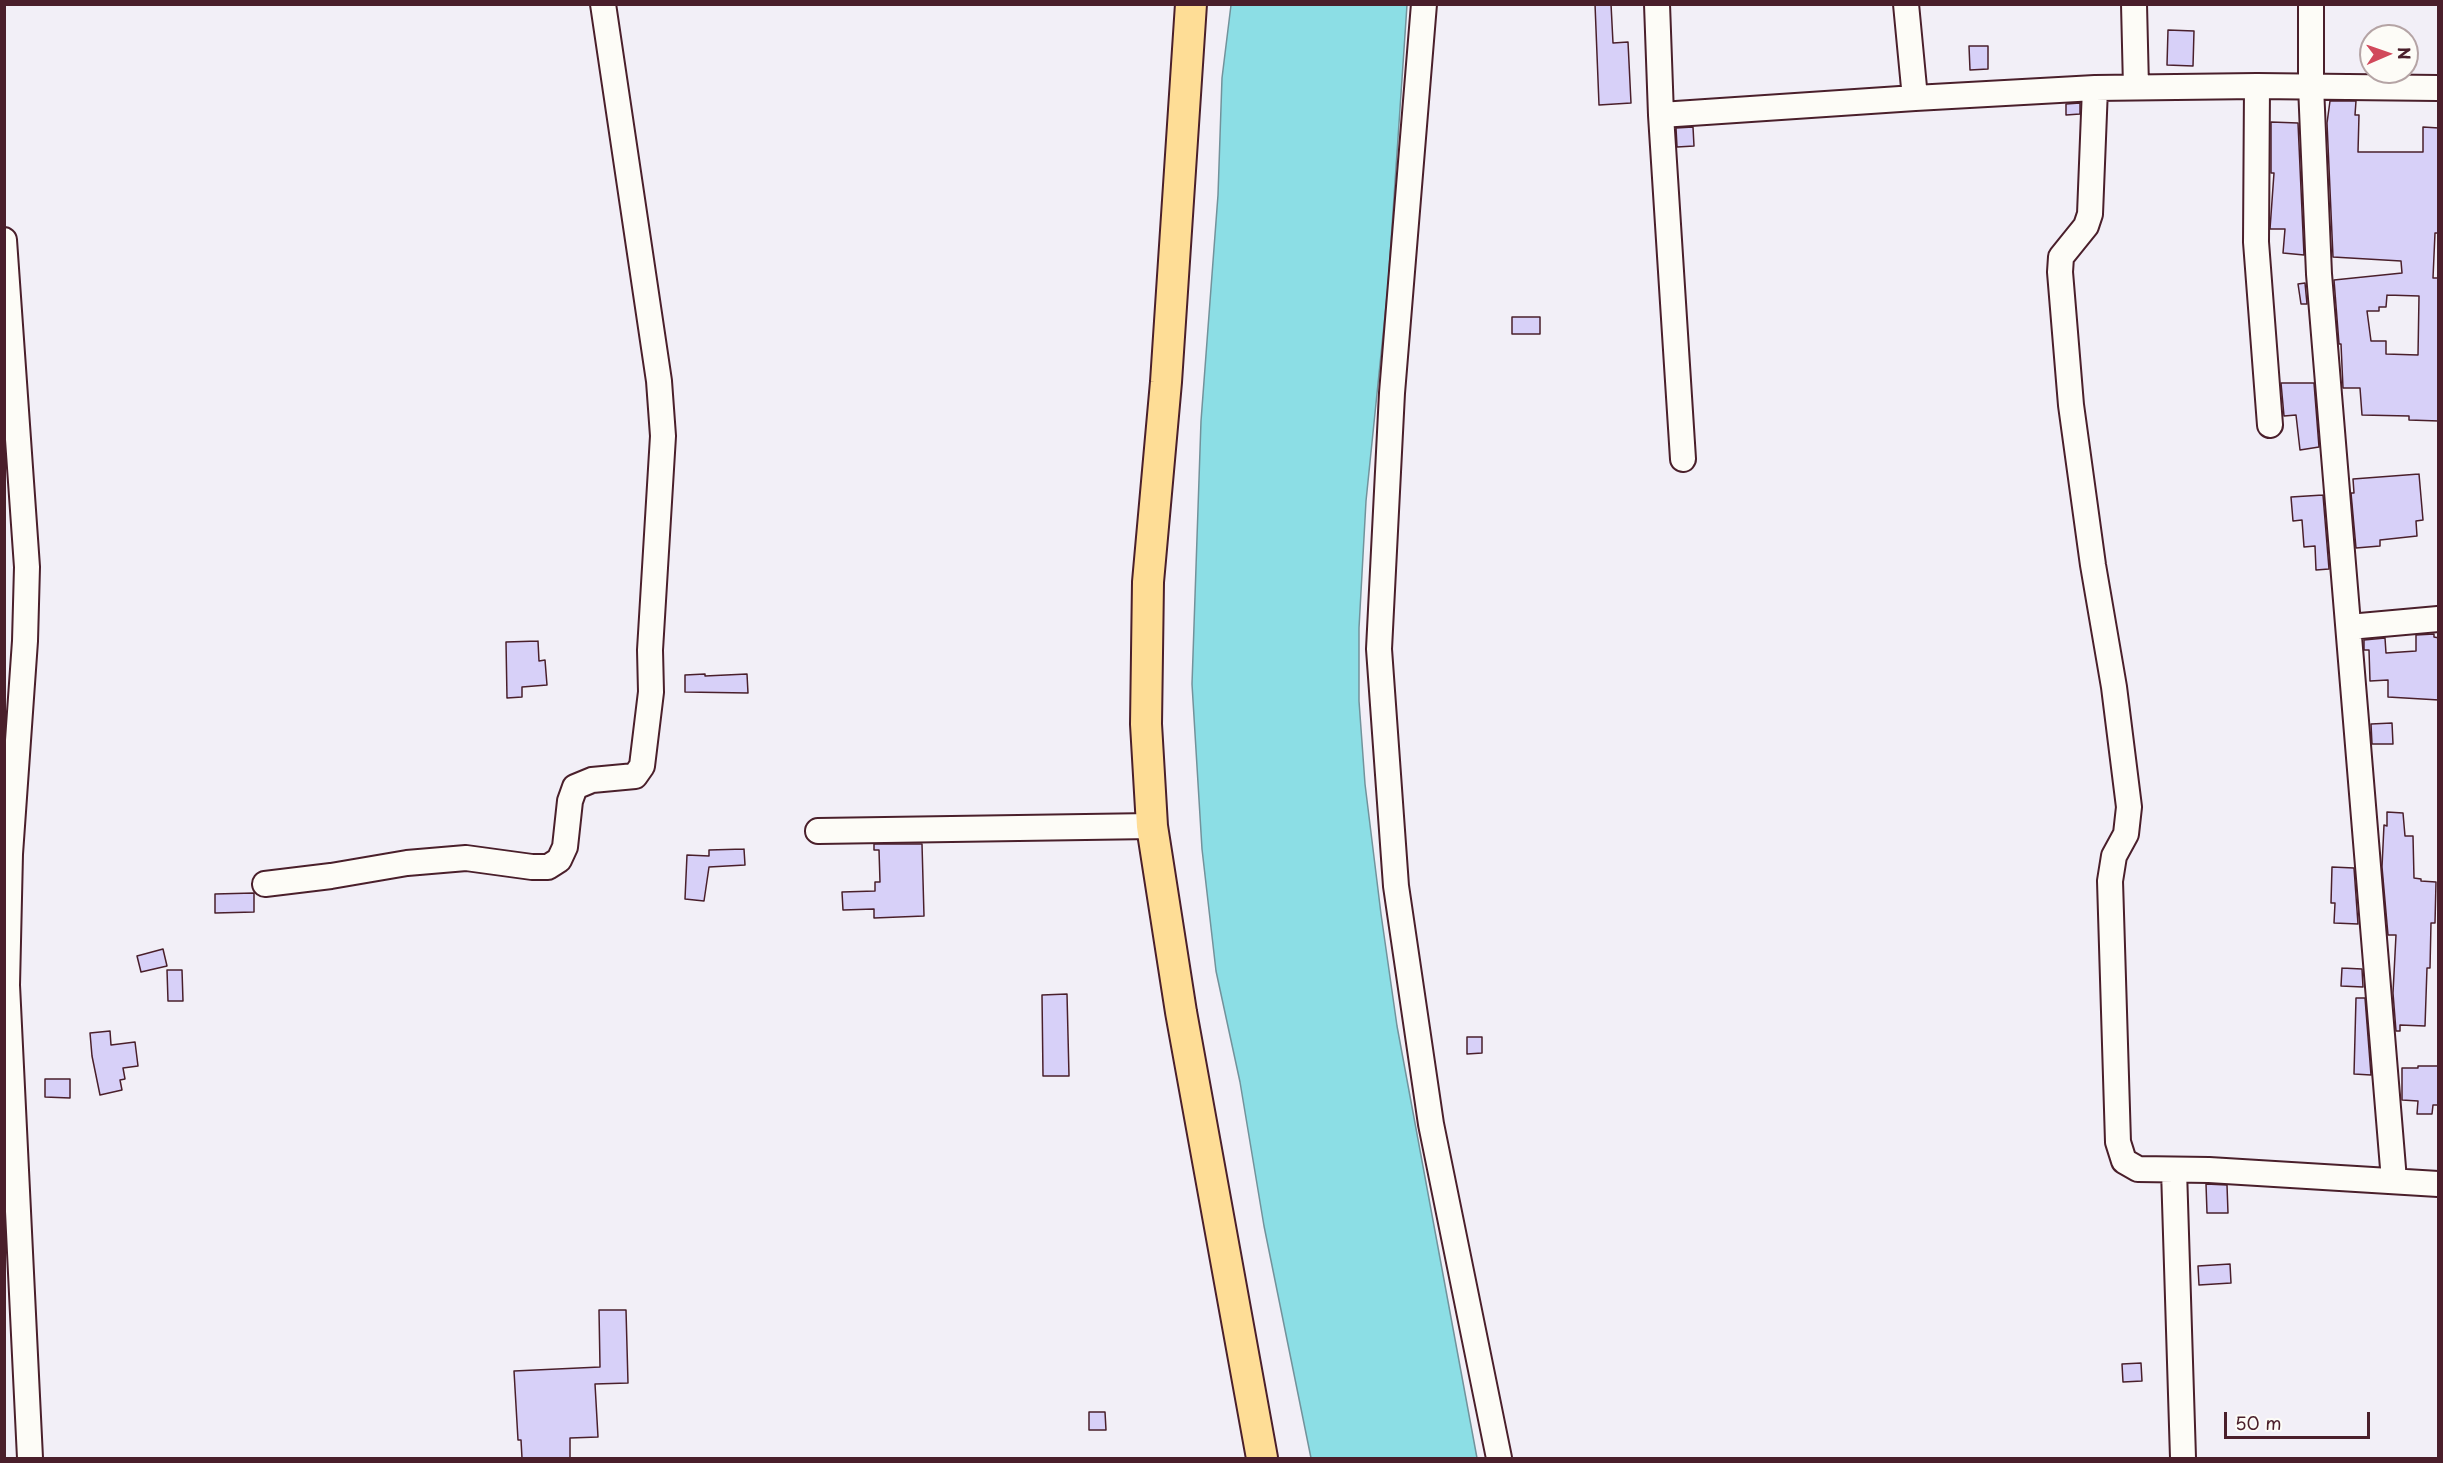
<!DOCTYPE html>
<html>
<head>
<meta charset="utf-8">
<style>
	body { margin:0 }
	#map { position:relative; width:2443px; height:1463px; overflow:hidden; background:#f2eff7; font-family:"Playpen Sans",sans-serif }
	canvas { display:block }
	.frame { position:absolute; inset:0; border:6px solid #4a1f2b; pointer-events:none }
	.north { position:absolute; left:2359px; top:24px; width:60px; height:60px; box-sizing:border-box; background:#fdfcf7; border:2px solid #b5a4a5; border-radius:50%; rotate:88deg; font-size:16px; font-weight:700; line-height:24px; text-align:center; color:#4a1f2b }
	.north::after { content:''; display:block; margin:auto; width:21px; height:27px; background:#d1495b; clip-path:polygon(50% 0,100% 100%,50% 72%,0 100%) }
	.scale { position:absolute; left:2224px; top:1412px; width:146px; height:27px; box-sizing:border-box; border:3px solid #4a1f2b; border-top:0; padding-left:8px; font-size:18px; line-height:21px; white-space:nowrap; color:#4a1f2b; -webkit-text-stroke:4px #fdfcf7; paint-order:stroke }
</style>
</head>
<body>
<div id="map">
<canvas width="2443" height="1463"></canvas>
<div class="frame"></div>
<div class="north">N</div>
<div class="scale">50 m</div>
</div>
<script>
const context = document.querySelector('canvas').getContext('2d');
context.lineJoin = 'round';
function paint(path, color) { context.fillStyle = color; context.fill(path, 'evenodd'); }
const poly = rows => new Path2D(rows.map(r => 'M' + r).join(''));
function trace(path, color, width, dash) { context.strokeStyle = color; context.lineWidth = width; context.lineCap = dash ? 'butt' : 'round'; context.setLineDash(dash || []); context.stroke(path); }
const water = poly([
	[1231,5,1407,5,1388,286,1366,501,1359,628,1359,701,1365,784,1381,914,1397,1026,1477,1458,1311,1458,1264,1226,1240,1082,1216,971,1202,849,1192,684,1201,421,1218,195,1222,78,1231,5]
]);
const building = poly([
	[1595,4,1611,4,1613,43,1628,42,1631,103,1599,105,1595,4],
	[2168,30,2194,31,2193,66,2167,65,2168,30],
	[1969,46,1988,46,1988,69,1970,70,1969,46],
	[2330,101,2356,101,2355,115,2359,115,2358,152,2423,152,2423,127,2439,128,2439,233,2435,233,2433,278,2438,278,2439,421,2409,420,2409,416,2362,415,2360,388,2343,388,2341,344,2339,344,2334,280,2402,273,2401,261,2333,257,2327,123,2330,101],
	[2387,295,2419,296,2418,355,2386,354,2386,341,2371,341,2367,311,2379,311,2379,307,2386,307,2387,295],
	[2080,103,2080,114,2066,115,2066,104,2080,103],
	[2271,122,2298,123,2304,255,2283,253,2285,229,2270,229,2274,173,2271,173,2271,122],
	[1693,127,1694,146,1677,147,1676,128,1693,127],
	[2305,283,2307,304,2301,304,2298,284,2305,283],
	[1512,317,1540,317,1540,334,1512,334,1512,317],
	[2281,383,2314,383,2319,447,2300,450,2296,415,2284,416,2281,383],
	[2419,474,2423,520,2416,521,2417,536,2380,540,2380,546,2356,548,2351,493,2354,493,2353,479,2419,474],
	[2323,495,2329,569,2316,570,2315,546,2304,547,2302,520,2293,521,2291,497,2323,495],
	[2434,634,2434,637,2439,638,2439,700,2388,697,2388,680,2370,681,2369,650,2364,650,2364,640,2385,638,2386,653,2416,651,2416,635,2434,634],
	[538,641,539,661,545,660,547,685,522,687,522,697,507,698,506,642,538,641],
	[705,674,705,676,747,674,748,693,685,692,685,675,705,674],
	[2392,723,2393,744,2372,744,2371,724,2392,723],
	[2387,812,2403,813,2405,836,2413,836,2414,878,2421,879,2421,881,2436,882,2435,923,2431,923,2430,968,2427,968,2425,1026,2400,1025,2400,1031,2396,1031,2393,993,2396,935,2388,935,2382,867,2384,825,2387,826,2387,812],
	[874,844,922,844,924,916,874,918,874,909,843,910,842,892,875,891,875,882,880,882,879,850,874,850,874,844],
	[744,849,745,865,709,867,704,901,685,899,687,855,709,856,709,850,744,849],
	[2332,867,2354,868,2358,924,2334,923,2335,903,2331,903,2332,867],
	[254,893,254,912,215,913,215,894,254,893],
	[163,949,167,966,141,972,137,956,163,949],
	[2342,968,2362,969,2363,987,2341,986,2342,968],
	[167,970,182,970,183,1001,168,1001,167,970],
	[1067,994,1069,1076,1043,1076,1042,995,1067,994],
	[2356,998,2365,998,2371,1075,2354,1074,2356,998],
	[110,1031,111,1045,135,1042,138,1066,123,1068,125,1079,120,1080,122,1090,100,1095,92,1056,90,1033,110,1031],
	[1467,1037,1482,1037,1482,1053,1467,1054,1467,1037],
	[2418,1066,2439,1066,2439,1105,2433,1105,2432,1114,2417,1114,2418,1101,2402,1100,2402,1068,2418,1068,2418,1066],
	[45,1079,70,1079,70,1098,45,1097,45,1079],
	[2206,1184,2227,1185,2228,1213,2207,1213,2206,1184],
	[2230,1264,2231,1283,2199,1285,2198,1266,2230,1264],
	[599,1310,626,1310,628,1383,595,1384,598,1437,570,1438,570,1458,522,1458,521,1440,518,1440,514,1371,600,1367,599,1310],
	[2141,1363,2142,1381,2123,1382,2122,1364,2141,1363],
	[1089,1412,1105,1412,1106,1430,1089,1430,1089,1412]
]);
const minor = poly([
	[1424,4,1392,393,1379,649,1396,886,1431,1124,1499,1458],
	[1657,4,1661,115],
	[1906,4,1915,98],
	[2134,4,2136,87],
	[2311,4,2311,86,2319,274,2394,1180],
	[2257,86,2256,242,2270,425],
	[2095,88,2090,214,2086,226,2061,257,2060,272,2071,405,2093,565,2114,687,2129,807,2126,834,2114,856,2110,881,2118,1142,2124,1161,2138,1169,2209,1170,2438,1184],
	[4,240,27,567,25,641,10,854,7,985,30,1458],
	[1683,459,1661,115,1915,98,2095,88,2257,86,2438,88],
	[2349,627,2438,619],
	[818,831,1152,826],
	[265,884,331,876,407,863,466,858,532,867,548,867,559,860,565,847,570,801,575,787,592,780,635,776,642,766,651,692,650,650,663,436,659,381,603,4],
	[2174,1170,2183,1458]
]);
const major = poly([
	[1191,4,1166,382,1148,582,1146,724,1152,826,1181,1012,1262,1458]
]);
paint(water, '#8cdee5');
trace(water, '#72929b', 1.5);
paint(building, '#d7d0f8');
trace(building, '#4a1f2b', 1.5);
trace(minor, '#4a1f2b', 28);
trace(major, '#4a1f2b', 34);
trace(minor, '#fdfcf7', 24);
trace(major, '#fedd96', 30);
</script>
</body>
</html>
